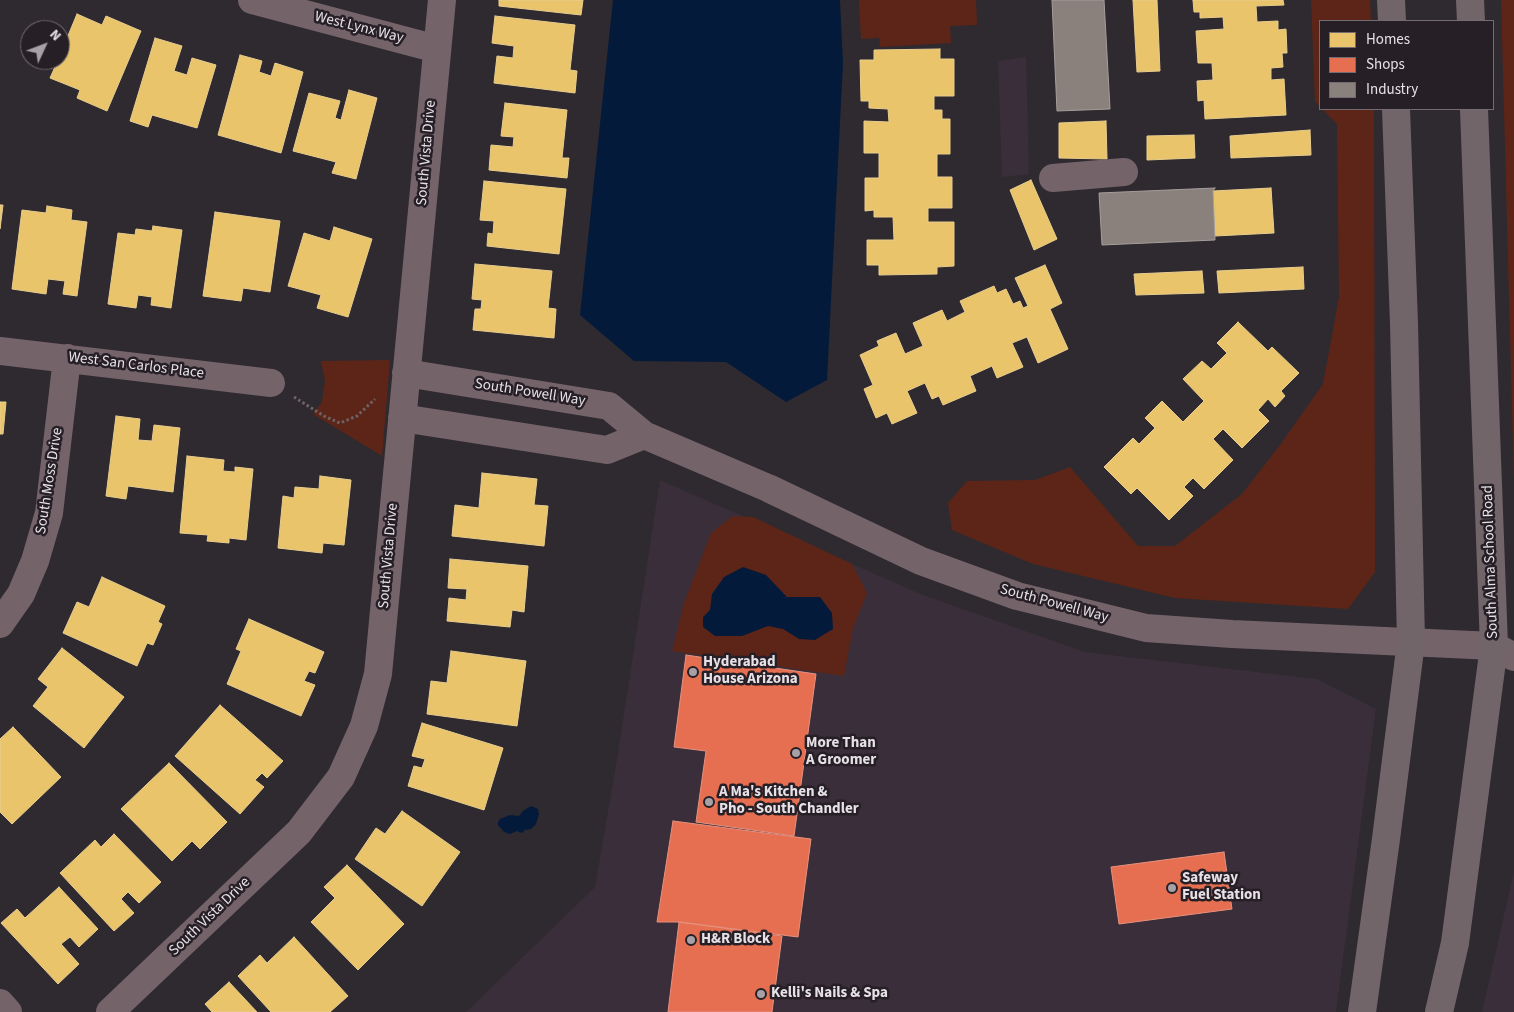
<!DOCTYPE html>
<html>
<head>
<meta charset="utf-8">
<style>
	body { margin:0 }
	#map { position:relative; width:1514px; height:1012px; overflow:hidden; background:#2f2a2f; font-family:"Source Sans 3",sans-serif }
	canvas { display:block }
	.legend { position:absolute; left:1319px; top:20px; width:175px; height:90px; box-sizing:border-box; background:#261f26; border:1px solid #736d73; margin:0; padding:6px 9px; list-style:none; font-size:15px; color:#e6e1e6 }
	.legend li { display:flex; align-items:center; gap:10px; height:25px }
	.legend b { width:25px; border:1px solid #736d73 }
	.north { position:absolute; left:20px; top:20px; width:50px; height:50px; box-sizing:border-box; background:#261f26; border:1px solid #736d73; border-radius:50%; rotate:47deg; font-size:14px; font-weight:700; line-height:20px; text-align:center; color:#e6e1e6 }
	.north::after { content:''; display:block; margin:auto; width:18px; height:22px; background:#a6a1a6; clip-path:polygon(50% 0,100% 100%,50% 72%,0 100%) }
</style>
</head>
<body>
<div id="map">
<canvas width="1514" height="1012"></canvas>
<ul class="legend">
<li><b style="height:14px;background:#e9c46a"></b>Homes</li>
<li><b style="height:14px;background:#e76f51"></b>Shops</li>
<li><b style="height:14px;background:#8a817c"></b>Industry</li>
</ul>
<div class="north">N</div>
</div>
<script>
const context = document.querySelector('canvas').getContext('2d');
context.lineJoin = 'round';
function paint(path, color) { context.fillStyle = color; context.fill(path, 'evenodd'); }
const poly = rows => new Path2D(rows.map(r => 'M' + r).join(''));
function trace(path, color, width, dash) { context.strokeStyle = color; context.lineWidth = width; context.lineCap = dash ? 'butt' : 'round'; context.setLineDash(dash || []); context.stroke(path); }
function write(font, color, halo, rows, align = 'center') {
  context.font = font + ' "Source Sans 3",sans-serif'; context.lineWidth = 5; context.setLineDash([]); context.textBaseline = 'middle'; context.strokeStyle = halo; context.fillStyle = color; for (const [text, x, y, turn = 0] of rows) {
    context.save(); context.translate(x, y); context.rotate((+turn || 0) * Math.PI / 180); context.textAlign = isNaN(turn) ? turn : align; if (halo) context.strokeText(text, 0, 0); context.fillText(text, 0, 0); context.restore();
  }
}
const built = poly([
	[1026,57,1029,174,1002,177,998,61],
	[660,480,923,595,1085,652,1317,679,1376,709,1336,1012,466,1012,595,887,617,759],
	[1514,871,1514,1012,1482,1012]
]);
const green = poly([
	[859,0,976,0,977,25,950,26,951,43,880,47,879,38,861,39],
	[1311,0,1370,0,1371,21,1320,21,1320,107,1315,101],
	[1501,0,1514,0,1514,482],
	[1322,109,1374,109,1375,572,1348,609,1175,598,1033,564,952,530,948,503,967,481,1035,480,1070,467,1138,546,1175,546,1242,494,1280,445,1323,384,1339,297,1337,124],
	[390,360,382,456,313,414,322,402,325,381,321,361],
	[733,516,753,517,852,564,867,593,853,628,844,676,672,651,684,603,711,533]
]);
const water = poly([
	[613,0,840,0,843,63,827,380,786,402,726,362,634,361,580,315],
	[743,567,766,575,787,597,820,597,832,613,833,629,815,640,799,639,783,629,768,626,742,636,715,636,703,627,703,617,710,610,712,594,724,577],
	[531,806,538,809,539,814,536,824,531,829,525,830,522,833,517,831,510,834,504,832,498,825,498,822,500,819,510,815,519,816,523,811]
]);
const homes = poly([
	[499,0,583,0,581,15,499,6,499,0],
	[1133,0,1157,0,1160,71,1137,72,1133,0],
	[1193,0,1283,0,1284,5,1256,6,1257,22,1278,21,1278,30,1286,29,1287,53,1282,53,1283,67,1271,68,1271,80,1284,79,1286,115,1205,119,1204,100,1198,101,1197,81,1213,80,1212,63,1198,63,1196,31,1224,29,1223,17,1200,18,1200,12,1194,12,1193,0],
	[77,14,102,25,106,16,141,31,107,111,77,98,80,90,50,78,58,60,60,60,60,55,77,14],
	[495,16,575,25,570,70,577,71,575,93,494,83,497,56,513,58,514,46,492,43,495,16],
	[155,38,182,46,174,71,187,75,192,58,216,65,197,128,152,115,148,127,130,121,155,38],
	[940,49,940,59,954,59,954,96,934,96,934,110,942,110,942,119,950,119,950,154,937,154,937,177,952,177,952,208,928,208,928,222,954,222,954,266,937,267,937,274,879,275,879,265,867,265,867,240,894,240,893,217,874,217,874,210,865,211,865,178,879,178,879,153,864,153,864,121,889,122,888,109,869,108,869,101,861,101,860,60,874,60,874,50,940,49],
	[240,55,262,61,259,72,271,76,275,63,303,72,281,153,218,135,240,55],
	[349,90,377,98,356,179,332,173,336,162,293,151,309,93,340,101,335,118,341,120,349,90],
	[505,103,567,110,562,158,569,158,567,178,489,170,491,145,513,147,514,137,501,136,505,103],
	[1106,121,1107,159,1059,158,1059,123,1106,121],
	[1310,130,1311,155,1231,158,1230,136,1310,130],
	[1194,135,1195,158,1147,160,1147,136,1194,135],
	[1031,180,1057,239,1034,250,1010,190,1031,180],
	[484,181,566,189,559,254,487,246,488,233,493,234,494,221,480,220,484,181],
	[1271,188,1274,233,1215,236,1213,191,1271,188],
	[0,205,3,205,0,229,0,205],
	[47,206,72,210,71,220,87,222,77,296,63,294,65,281,48,279,46,294,12,289,22,210,46,213,47,206],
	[215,212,280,221,270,292,243,288,241,301,203,296,215,212],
	[153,226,182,230,171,308,151,305,152,297,138,295,136,308,108,304,118,233,135,235,136,229,152,231,153,226],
	[334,227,372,239,348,317,317,308,321,295,288,286,304,233,330,241,334,227],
	[475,264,552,271,548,308,556,309,554,338,473,330,475,309,481,309,482,300,472,299,475,264],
	[1045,265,1062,303,1050,309,1068,349,1038,363,1027,337,1012,343,1023,367,997,378,992,366,970,376,976,391,943,405,939,396,932,399,925,383,907,391,917,413,892,424,887,413,876,418,864,389,873,385,860,355,879,346,877,341,896,333,905,354,923,346,913,323,942,310,947,321,965,312,960,301,994,286,997,293,1006,289,1013,304,1020,301,1023,308,1028,306,1015,278,1045,265],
	[1303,267,1304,289,1219,293,1217,271,1303,267],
	[1202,271,1204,293,1136,295,1134,274,1202,271],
	[1238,322,1268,351,1272,347,1299,373,1281,391,1285,396,1275,407,1268,399,1258,410,1269,421,1242,448,1223,429,1213,439,1233,460,1204,489,1193,478,1184,487,1193,496,1169,520,1137,488,1131,494,1104,467,1133,438,1139,444,1155,428,1145,418,1162,401,1183,422,1204,401,1183,379,1202,361,1211,369,1227,353,1217,343,1238,322],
	[0,402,6,402,3,434,0,434,0,402],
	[116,416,140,419,138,440,152,441,154,425,180,428,173,492,128,486,126,499,106,496,116,416],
	[187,456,224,460,223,471,235,472,235,467,253,469,246,540,229,538,229,543,207,541,208,535,180,533,187,456],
	[482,473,537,479,534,505,548,506,544,546,452,536,455,505,479,508,482,473],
	[320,476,351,480,344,545,323,543,322,553,278,548,283,496,294,498,295,487,319,489,320,476],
	[450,559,528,566,524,612,512,610,510,627,447,621,449,598,466,600,467,589,448,588,450,559],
	[102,577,165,606,158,622,162,624,153,645,147,643,137,666,63,633,77,602,89,607,102,577],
	[249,619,324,652,315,673,309,671,304,681,315,685,301,716,227,684,241,651,236,649,249,619],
	[62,648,124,697,84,748,33,706,48,687,38,679,62,648],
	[451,651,526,661,517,726,427,714,431,681,447,683,451,651],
	[220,705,283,761,267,778,262,773,255,780,264,787,240,814,175,756,220,705],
	[422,723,503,748,484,810,408,786,414,766,422,768,425,759,412,756,422,723],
	[13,727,61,777,12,824,0,812,0,739,13,727],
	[169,763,227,822,200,849,192,841,172,861,121,809,169,763],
	[402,811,460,852,422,906,355,859,376,828,385,834,402,811],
	[114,834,161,882,139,903,128,892,121,899,134,913,114,931,60,873,95,840,101,847,114,834],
	[347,865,404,924,358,970,311,922,335,898,324,887,347,865],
	[59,887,98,929,79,947,70,937,61,944,79,964,58,984,1,923,17,909,25,918,59,887],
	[294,937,348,996,330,1012,271,1012,238,976,260,955,267,963,294,937],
	[229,982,257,1012,212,1012,205,1004,229,982]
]);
const shops = poly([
	[686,655,816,674,794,836,696,822,706,751,674,747,686,655],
	[673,821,811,839,798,937,679,922,657,922,673,821],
	[1224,852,1232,909,1119,924,1111,867,1224,852],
	[679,922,782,936,772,1012,668,1012,679,922]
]);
const industry = poly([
	[1052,0,1104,0,1110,109,1057,111,1052,0],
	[1215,188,1213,191,1215,240,1102,245,1099,193,1215,188]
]);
const path = poly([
	[294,397,324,416,340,423,357,416,375,399]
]);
const minor = poly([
	[252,0,437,49],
	[1053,178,1124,172],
	[0,351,271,383],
	[406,373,609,406,644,435,768,488,921,561,1017,596,1146,628,1232,634,1494,646,1514,657],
	[402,418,607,450,644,435],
	[0,624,21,594,35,561,49,513,67,358],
	[0,1003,8,1012],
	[110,1012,299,832,341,777,364,726,378,674,442,0]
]);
const major = poly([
	[1391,0,1392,21],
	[1470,0,1471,21],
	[1362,1012,1386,839,1411,642,1404,323,1396,109],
	[1439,1012,1455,943,1494,646,1474,109]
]);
const markers = [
	[693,672,5,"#a6a1a6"],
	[796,753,5,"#a6a1a6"],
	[709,802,5,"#a6a1a6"],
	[1172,888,5,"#a6a1a6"],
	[691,940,5,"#a6a1a6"],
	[761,994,5,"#a6a1a6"]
];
const streetNames = [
	["West Lynx Way",359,28,14],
	["South Vista Drive",427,153,-85],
	["West San Carlos Place",136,366,7],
	["South Powell Way",530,393,9],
	["South Moss Drive",50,481,-81],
	["South Vista Drive",389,556,-85],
	["South Alma School Road",1491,562,-92],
	["South Powell Way",1054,604,15],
	["South Vista Drive",210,917,-44]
];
const poiNames = [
	["Hyderabad",703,663],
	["House Arizona",703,680],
	["More Than",806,744],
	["A Groomer",806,761],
	["A Ma's Kitchen &",719,793],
	["Pho - South Chandler",719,810],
	["Safeway",1182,879],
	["Fuel Station",1182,896],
	["H&R Block",701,940],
	["Kelli's Nails & Spa",771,994]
];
paint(built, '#392e39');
paint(green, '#5d2518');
paint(water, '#041a3b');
paint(homes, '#e9c46a');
trace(homes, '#e8cd8f', 1);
paint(shops, '#e76f51');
trace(shops, '#e7917e', 1);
paint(industry, '#8a817c');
trace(industry, '#a69e9c', 1);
trace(path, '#6e6267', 3, [2.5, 2.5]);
trace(minor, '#75636a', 28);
trace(major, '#72656a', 28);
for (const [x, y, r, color] of markers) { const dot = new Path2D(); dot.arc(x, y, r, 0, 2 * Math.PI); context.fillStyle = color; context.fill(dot); trace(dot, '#261f26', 2); }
write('15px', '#e6e1e6', '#261f26', streetNames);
write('bold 15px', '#e6e1e6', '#261f26', poiNames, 'left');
</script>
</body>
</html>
